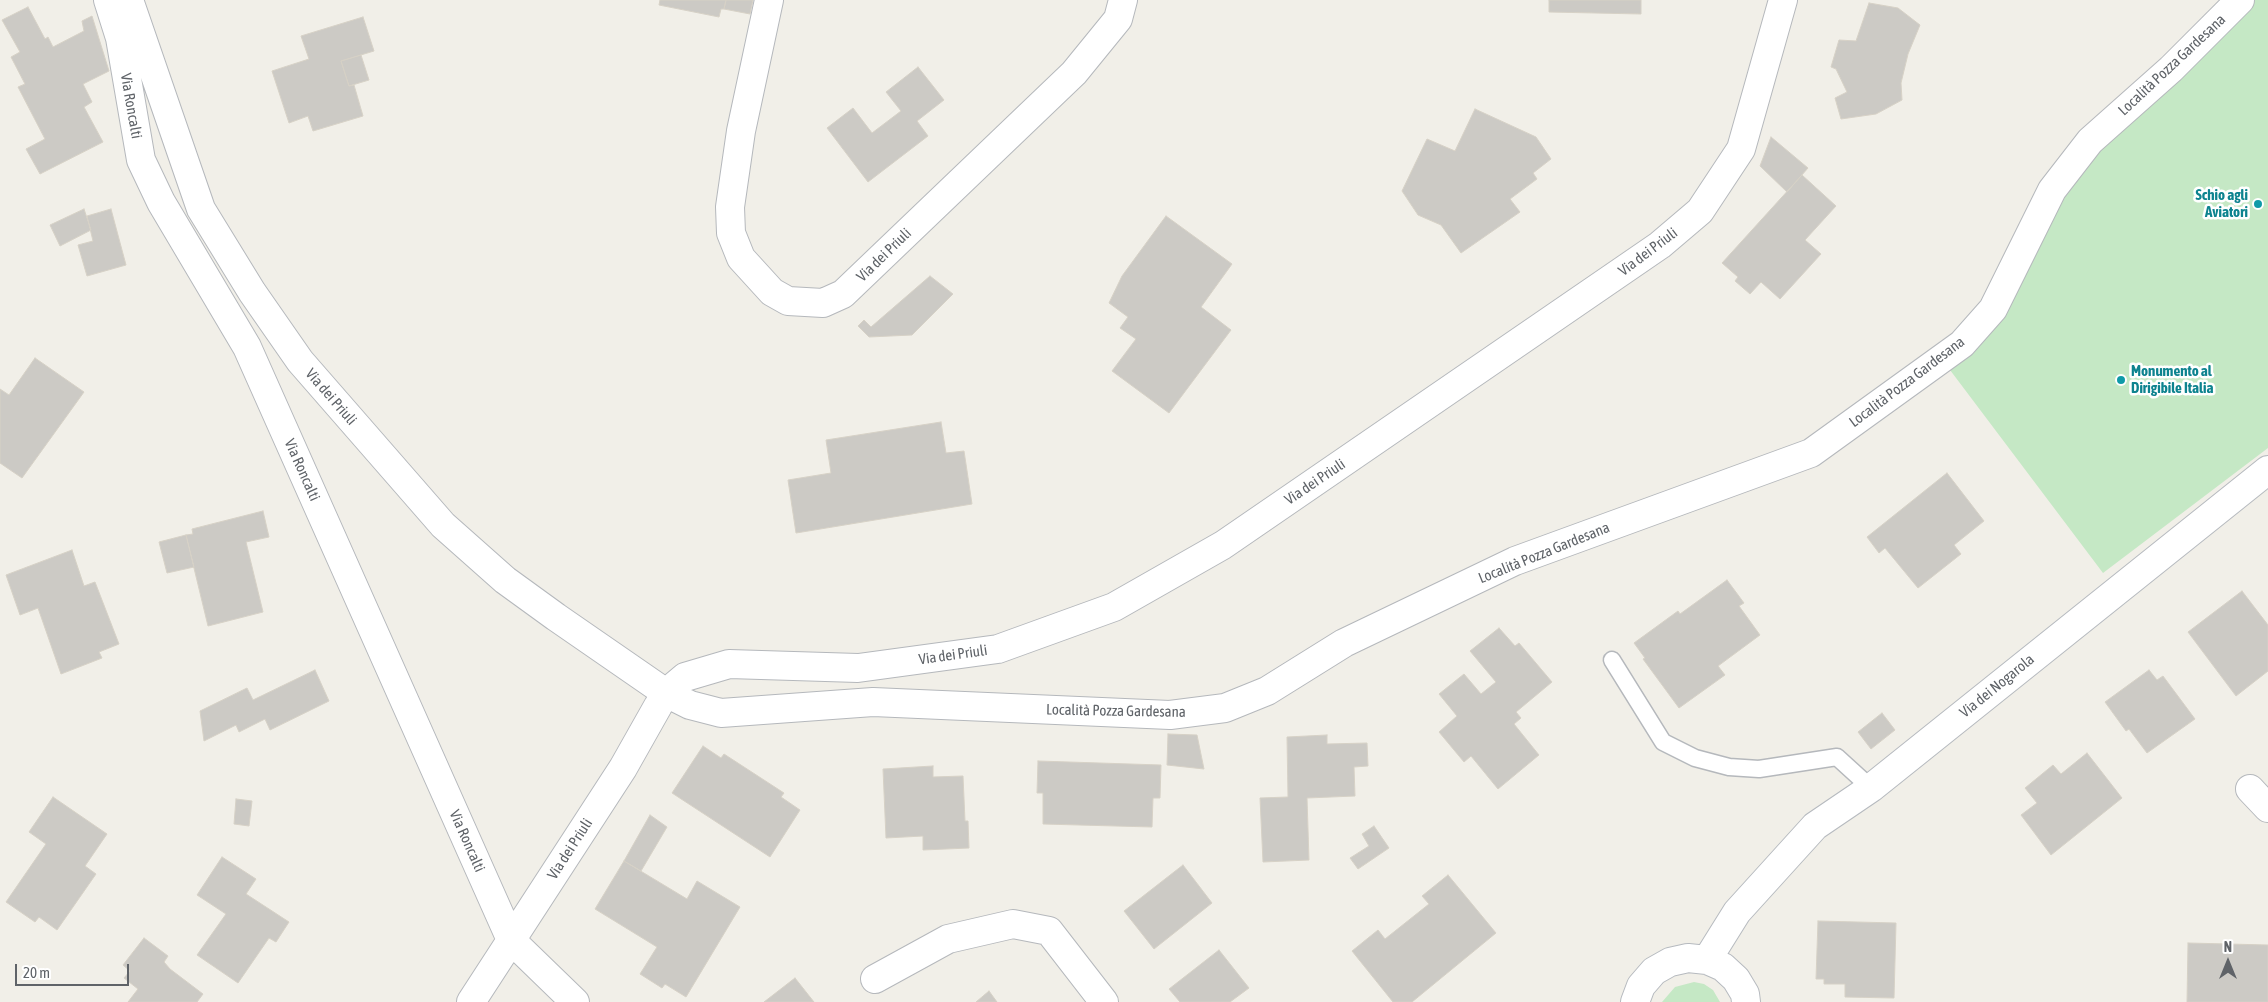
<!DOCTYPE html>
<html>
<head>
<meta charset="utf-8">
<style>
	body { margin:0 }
	#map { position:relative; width:2268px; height:1002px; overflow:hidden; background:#f1efe8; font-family:"Asap Condensed",sans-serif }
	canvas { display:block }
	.north { position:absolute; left:2203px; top:937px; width:50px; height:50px; -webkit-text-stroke:4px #fff; paint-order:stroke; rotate:0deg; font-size:14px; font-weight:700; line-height:20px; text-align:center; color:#5f6368 }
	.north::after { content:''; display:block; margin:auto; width:18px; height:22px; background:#5f6368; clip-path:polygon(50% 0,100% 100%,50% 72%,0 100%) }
	.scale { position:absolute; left:15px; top:964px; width:114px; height:22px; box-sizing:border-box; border:2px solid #5f6368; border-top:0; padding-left:6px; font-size:15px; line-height:18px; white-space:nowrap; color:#5f6368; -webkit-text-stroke:4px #fff; paint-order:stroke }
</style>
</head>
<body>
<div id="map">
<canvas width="2268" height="1002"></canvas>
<div class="north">N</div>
<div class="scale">20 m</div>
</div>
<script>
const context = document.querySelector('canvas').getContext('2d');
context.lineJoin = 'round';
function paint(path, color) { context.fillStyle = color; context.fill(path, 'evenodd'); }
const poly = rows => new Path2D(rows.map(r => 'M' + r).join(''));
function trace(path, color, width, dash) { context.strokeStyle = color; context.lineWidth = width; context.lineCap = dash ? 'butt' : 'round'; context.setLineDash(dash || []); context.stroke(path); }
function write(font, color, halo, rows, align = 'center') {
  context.font = font + ' "Asap Condensed",sans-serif'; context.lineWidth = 5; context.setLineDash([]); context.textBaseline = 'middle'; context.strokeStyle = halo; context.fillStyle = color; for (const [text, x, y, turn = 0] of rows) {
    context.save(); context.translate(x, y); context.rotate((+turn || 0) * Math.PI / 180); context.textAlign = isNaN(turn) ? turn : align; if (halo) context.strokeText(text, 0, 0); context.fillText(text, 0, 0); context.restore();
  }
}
const green = poly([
	[2246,0,2268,0,2268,448,2103,573,1947,366,2093,145],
	[1694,982,1704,984,1713,990,1720,1002,1662,1002,1675,987]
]);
const building = poly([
	[660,0,726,0,724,9,721,9,719,17,659,5,660,0],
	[726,0,753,0,750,14,724,9,726,0],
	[1549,0,1641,0,1641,14,1549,12,1549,0],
	[1869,3,1898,8,1920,25,1908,54,1901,83,1902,100,1876,114,1841,119,1835,98,1847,92,1836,69,1831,67,1839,40,1856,41,1869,3],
	[28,7,45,39,48,37,53,47,84,31,82,21,92,16,109,71,83,84,92,102,84,107,103,142,40,174,26,149,45,139,18,87,25,84,11,57,20,52,2,20,28,7],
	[363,17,374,51,341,61,349,86,354,85,363,116,313,131,308,116,289,123,272,71,309,59,301,36,363,17],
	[361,55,369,80,349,86,341,61,361,55],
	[918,67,944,100,917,121,928,136,868,182,827,128,853,108,872,133,901,111,886,92,918,67],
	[1475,109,1536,137,1551,159,1533,173,1537,179,1510,199,1520,212,1461,253,1441,225,1418,215,1402,191,1427,139,1455,151,1475,109],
	[1771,137,1808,168,1787,192,1760,166,1771,137],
	[1802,175,1836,206,1805,240,1821,254,1780,299,1761,282,1750,294,1735,281,1738,277,1722,263,1802,175],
	[84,209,91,230,60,246,50,225,84,209],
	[111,209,126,265,87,276,78,245,93,241,87,216,111,209],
	[1166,216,1232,264,1201,307,1231,330,1169,413,1112,371,1136,339,1120,328,1128,317,1109,303,1122,276,1166,216],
	[930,276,953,294,912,335,869,337,858,326,864,320,871,327,930,276],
	[35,358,84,392,22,478,0,463,0,389,9,395,35,358],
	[941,422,946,453,964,451,972,504,796,533,788,480,831,473,826,440,941,422],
	[1947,473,1984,521,1954,545,1961,554,1918,588,1885,548,1879,553,1867,537,1947,473],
	[263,511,269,537,246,542,263,612,208,626,186,535,193,534,192,529,263,511],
	[186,535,194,567,167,573,159,542,186,535],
	[72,550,84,586,95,582,119,644,99,652,102,658,61,674,38,608,20,615,6,575,72,550],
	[1727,580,1744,603,1739,606,1760,635,1718,666,1725,675,1679,708,1643,659,1645,658,1634,643,1678,611,1680,614,1727,580],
	[2242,591,2268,625,2268,671,2236,696,2188,632,2242,591],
	[1499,628,1515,646,1519,643,1552,682,1516,712,1521,718,1514,724,1539,755,1498,789,1471,756,1464,762,1439,732,1457,716,1439,694,1464,674,1481,694,1496,682,1470,651,1499,628],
	[315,670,329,701,270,730,265,719,239,732,236,725,204,741,200,711,247,688,253,700,315,670],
	[2149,670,2157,680,2163,676,2195,719,2147,753,2129,729,2126,731,2105,702,2149,670],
	[1882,713,1895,730,1871,749,1858,732,1882,713],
	[1168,734,1197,735,1204,769,1167,765,1168,734],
	[1327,735,1327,744,1367,743,1368,766,1354,767,1355,796,1307,798,1309,860,1263,862,1260,798,1288,797,1287,737,1327,735],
	[703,746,721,758,724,754,784,793,781,797,800,810,770,857,672,793,703,746],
	[2087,753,2122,798,2051,855,2021,815,2037,803,2025,788,2053,765,2061,774,2087,753],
	[1038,761,1161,765,1160,798,1153,798,1152,827,1043,824,1043,793,1037,793,1038,761],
	[933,766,933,777,963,776,965,821,968,821,969,848,923,850,923,836,886,838,883,769,933,766],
	[53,797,107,834,85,866,96,874,57,930,39,917,35,922,6,902,46,844,29,832,53,797],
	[236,799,252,801,249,826,234,824,236,799],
	[650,815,667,827,641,871,624,861,650,815],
	[1374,826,1389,848,1358,869,1350,858,1369,846,1362,834,1374,826],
	[222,857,256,879,246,894,289,922,276,942,269,938,238,983,197,955,226,914,197,895,222,857],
	[624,861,687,899,697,881,740,907,686,997,665,984,662,988,640,974,657,947,595,909,624,861],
	[1183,865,1212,903,1154,949,1124,911,1183,865],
	[1448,875,1496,933,1412,1002,1393,1002,1352,951,1378,930,1385,939,1429,904,1422,896,1448,875],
	[1818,921,1896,923,1894,998,1845,997,1845,984,1824,984,1824,979,1816,979,1818,921],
	[144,938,168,956,164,962,170,969,203,994,197,1002,128,1002,138,989,124,978,130,971,123,965,144,938],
	[2188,943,2268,945,2268,1002,2187,1002,2188,943],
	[1219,950,1249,988,1230,1002,1180,1002,1169,989,1219,950],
	[795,978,814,1002,764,1002,795,978],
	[989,991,997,1002,976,1002,989,991]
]);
const lane = poly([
	[1612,660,1663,742,1695,758,1729,767,1759,769,1837,757,1871,788]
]);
const street = poly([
	[108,0,120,38,141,160,161,202,247,347,511,940,575,1002],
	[129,0,201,209,252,292,300,361,443,525,505,580,556,617,666,693,690,705,721,713,873,702,1170,715,1225,708,1267,691,1344,643,1515,561,1811,453,1962,344,1993,309,2052,190,2090,141,2171,69,2240,0],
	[769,0,741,131,730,207,731,233,741,258,772,292,788,301,823,303,843,294,1074,73,1118,19,1123,0],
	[2250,789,2268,808],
	[875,979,948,939,1013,924,1049,931,1104,1002],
	[471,1002,623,768,658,706,666,693,685,677,729,664,858,668,998,649,1114,607,1223,545,1660,245,1700,211,1741,149,1783,0]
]);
const secondary = poly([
	[1707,960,1737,912,1815,826,1871,788,2268,470],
	[1635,1002,1641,986,1654,971,1670,962,1688,958,1707,960,1723,967,1736,979,1745,994,1746,1002]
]);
const markers = [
	[2258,204,5,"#0f9aa8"],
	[2121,380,5,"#0f9aa8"]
];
const streetNames = [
	["Località Pozza Gardesana",2172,65,-43],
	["Via Roncalti",131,106,80],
	["Via dei Priuli",1648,252,-37],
	["Via dei Priuli",884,255,-44],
	["Località Pozza Gardesana",1907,382,-37],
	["Via dei Priuli",331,397,49],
	["Via Roncalti",302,470,66],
	["Via dei Priuli",1315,482,-34],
	["Località Pozza Gardesana",1544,553,-22],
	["Via dei Priuli",953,655,-8],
	["Via dei Nogarola",1997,686,-39],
	["Località Pozza Gardesana",1116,711,1],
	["Via Roncalti",467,841,66],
	["Via dei Priuli",570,849,-57]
];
const cultureNames = [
	["Schio agli",2248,195],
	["Aviatori",2248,212],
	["Monumento al",2131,371,"left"],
	["Dirigibile Italia",2131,388,"left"]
];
paint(green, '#c5e8c5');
paint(building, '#cccac5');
trace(building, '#d6d1c6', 1);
trace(lane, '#b5b8bc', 19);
trace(street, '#b5b8bc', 30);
trace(secondary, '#b6babf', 30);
trace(lane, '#fff', 16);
trace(street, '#fff', 28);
trace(secondary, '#fff', 28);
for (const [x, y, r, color] of markers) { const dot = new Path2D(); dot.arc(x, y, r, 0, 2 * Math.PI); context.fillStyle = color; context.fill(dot); trace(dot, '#fff', 2); }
write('15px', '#5f6368', '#fff', streetNames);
write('bold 15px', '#0d838f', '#fff', cultureNames, 'right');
</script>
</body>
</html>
